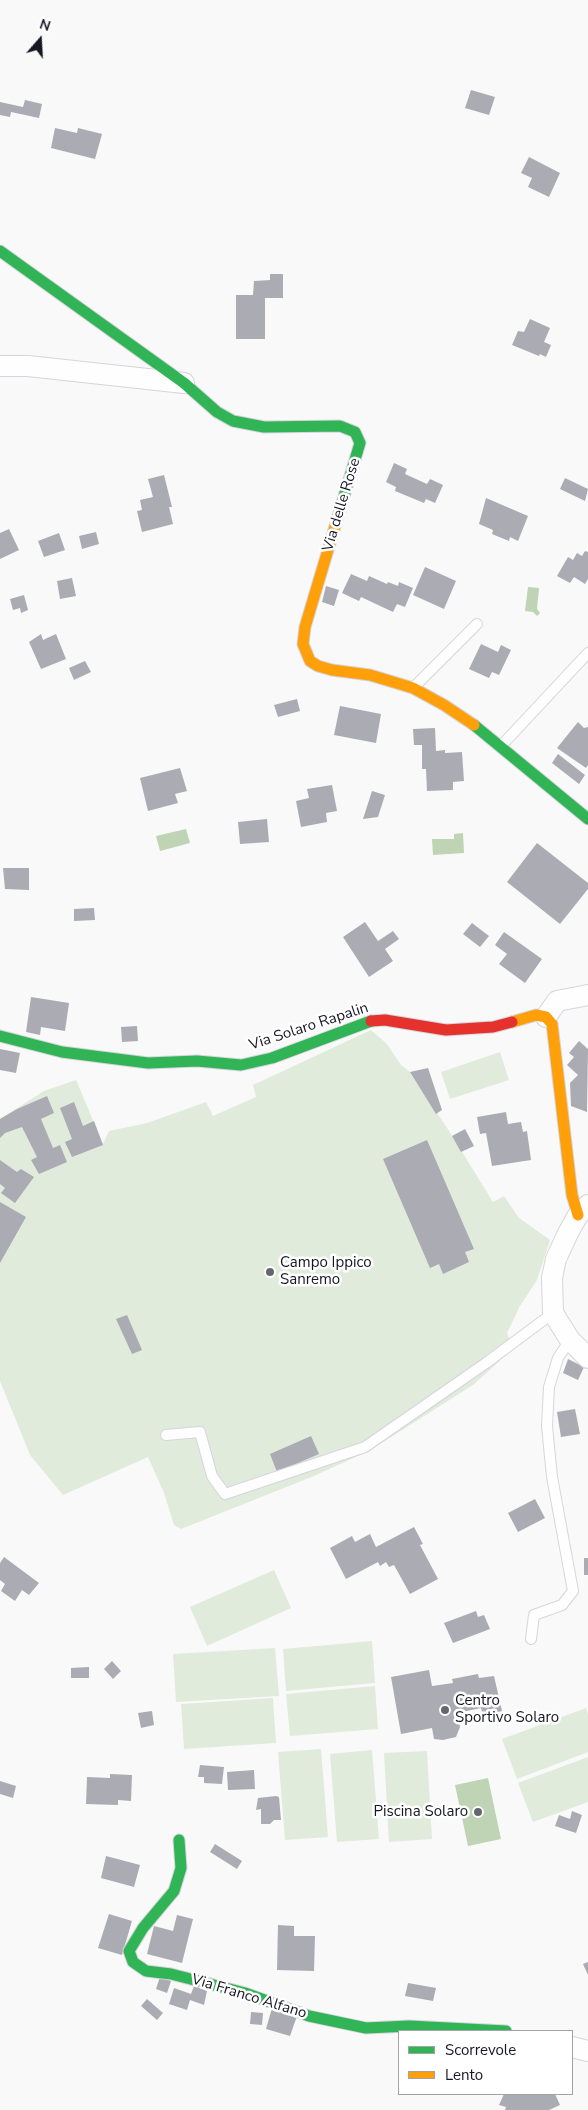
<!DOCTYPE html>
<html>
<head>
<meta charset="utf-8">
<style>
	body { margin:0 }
	#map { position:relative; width:588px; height:2110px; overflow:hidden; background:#f9f9f9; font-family:"Nunito Sans",sans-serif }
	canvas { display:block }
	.legend { position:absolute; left:398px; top:2030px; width:175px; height:65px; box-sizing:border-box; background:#fff; border:1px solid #a2a2a7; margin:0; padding:6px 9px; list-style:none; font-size:15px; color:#161723 }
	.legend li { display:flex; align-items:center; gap:10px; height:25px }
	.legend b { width:25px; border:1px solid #a2a2a7 }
	.north { position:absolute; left:15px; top:15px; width:50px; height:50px; -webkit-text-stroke:4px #fff; paint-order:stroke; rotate:19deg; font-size:14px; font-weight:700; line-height:20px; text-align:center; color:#161723 }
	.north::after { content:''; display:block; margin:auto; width:18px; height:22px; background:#161723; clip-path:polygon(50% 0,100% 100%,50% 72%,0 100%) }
</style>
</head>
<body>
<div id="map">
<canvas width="588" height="2110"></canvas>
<ul class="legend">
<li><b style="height:6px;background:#30b455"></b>Scorrevole</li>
<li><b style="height:6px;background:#ff9f0a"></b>Lento</li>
</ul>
<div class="north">N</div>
</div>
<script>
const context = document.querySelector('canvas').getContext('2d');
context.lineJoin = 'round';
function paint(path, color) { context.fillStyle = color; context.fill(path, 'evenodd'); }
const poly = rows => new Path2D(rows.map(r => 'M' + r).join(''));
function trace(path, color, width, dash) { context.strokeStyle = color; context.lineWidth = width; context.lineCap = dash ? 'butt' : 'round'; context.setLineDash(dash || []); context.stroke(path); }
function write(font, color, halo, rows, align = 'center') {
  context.font = font + ' "Nunito Sans",sans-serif'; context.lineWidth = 5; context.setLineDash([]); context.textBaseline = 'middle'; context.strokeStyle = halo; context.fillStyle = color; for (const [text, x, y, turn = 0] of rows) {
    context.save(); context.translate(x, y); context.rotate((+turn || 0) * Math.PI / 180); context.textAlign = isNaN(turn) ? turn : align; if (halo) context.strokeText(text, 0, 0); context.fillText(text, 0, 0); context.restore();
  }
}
const green = poly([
	[371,1030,387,1044,401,1065,410,1072,451,1134,493,1202,504,1196,519,1218,550,1240,537,1280,520,1306,507,1333,513,1349,473,1385,369,1451,314,1476,181,1529,174,1525,164,1493,148,1457,63,1495,30,1455,0,1381,0,1119,44,1091,76,1080,103,1144,109,1131,147,1123,206,1102,213,1116,256,1097,253,1085],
	[500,1052,509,1080,450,1099,441,1072],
	[274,1570,291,1608,207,1646,190,1607],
	[372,1641,375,1683,286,1691,283,1649],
	[275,1648,279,1696,176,1702,173,1654],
	[375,1686,378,1729,290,1736,286,1694],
	[273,1698,276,1743,184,1749,181,1704],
	[586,1708,588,1715,588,1752,517,1779,502,1739],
	[321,1749,328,1837,285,1840,278,1752],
	[372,1750,379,1839,337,1842,330,1754],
	[427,1751,432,1839,389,1842,384,1753],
	[588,1757,588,1802,533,1822,518,1783]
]);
const water = poly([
	[528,587,539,588,537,609,540,613,537,616,533,612,525,611],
	[186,829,190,843,160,851,156,836],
	[463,833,464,853,433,855,432,839,454,839,454,834],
	[488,1778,501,1839,468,1846,455,1785]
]);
const building = poly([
	[471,90,495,97,489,115,465,108],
	[25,100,42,104,39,118,11,112,10,117,0,115,0,102,23,107],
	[55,128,77,133,78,128,102,134,95,159,51,148],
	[529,157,560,173,549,197,528,187,532,178,521,173],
	[270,274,283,274,283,298,265,298,265,339,236,339,236,295,253,295,254,281,270,280],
	[530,319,550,328,544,342,551,345,546,357,540,354,539,356,512,345,518,331,524,332],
	[394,463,407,469,405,474,427,484,430,479,443,485,435,503,426,499,424,503,395,491,396,487,386,482],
	[164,475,172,507,169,507,173,524,142,532,137,511,142,510,140,500,153,497,148,479],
	[565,478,588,489,585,501,560,489],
	[486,498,528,516,518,541,510,537,509,541,492,534,493,530,479,524],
	[9,529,19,550,0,559,0,533],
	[96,532,99,544,82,549,79,536],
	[59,533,65,550,44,557,38,541],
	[585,551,588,552,588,579,585,584,574,577,570,583,557,576,568,557,573,560,577,553,582,556],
	[425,567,456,581,444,609,413,595],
	[351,574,367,581,369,576,387,584,388,582,398,586,399,582,413,588,405,607,397,604,393,612,361,597,359,601,342,593],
	[72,578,76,596,60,599,57,581],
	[326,586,339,590,334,606,322,602],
	[24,595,28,610,21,613,20,608,13,610,10,599],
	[41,634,43,640,56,634,66,659,41,669,29,642],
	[481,644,498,652,501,645,511,650,499,675,492,672,489,678,469,669],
	[85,661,91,672,74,680,69,668],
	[297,699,300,711,278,717,274,705],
	[340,706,381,714,376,743,334,735],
	[578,722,584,728,588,727,588,765,586,768,557,748],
	[435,728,436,751,445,750,445,753,462,752,464,781,453,782,453,790,427,791,426,769,422,769,422,745,414,745,413,729],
	[558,754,585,775,579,784,552,763],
	[180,768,187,791,175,794,178,803,148,811,140,778],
	[332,785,337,811,326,813,327,822,301,827,296,801,309,798,307,789],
	[372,791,385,795,378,817,363,819],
	[267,819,269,842,240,844,238,822],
	[537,843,588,883,588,889,560,924,507,882],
	[3,868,29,868,29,890,5,889],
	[94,908,95,920,74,921,74,909],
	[365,922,378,941,393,931,399,939,385,949,393,961,369,977,343,937],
	[472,923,489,936,480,947,463,934],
	[504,932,542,959,525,983,499,964,507,954,495,945],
	[31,997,69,1003,65,1031,41,1027,40,1035,26,1032],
	[137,1026,138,1041,122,1042,121,1027],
	[579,1041,588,1049,587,1112,571,1106,570,1083,578,1075,567,1065,574,1057,569,1053],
	[0,1049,20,1053,16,1073,0,1070],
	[428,1068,442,1110,436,1114,410,1072],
	[47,1096,54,1113,41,1119,53,1148,60,1145,67,1162,39,1174,31,1160,37,1157,22,1127,5,1133,0,1138,0,1119,17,1109],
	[74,1102,83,1126,94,1121,103,1145,72,1157,65,1142,72,1139,60,1108],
	[506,1112,508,1124,521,1122,523,1132,527,1131,531,1160,492,1166,486,1133,480,1134,477,1117],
	[465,1129,474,1146,461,1152,452,1136],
	[427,1140,474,1249,465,1252,469,1262,443,1274,439,1264,430,1268,383,1159],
	[0,1160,17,1172,21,1169,34,1177,15,1203,1,1193,5,1188,0,1184],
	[0,1202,26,1217,0,1263],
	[127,1315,142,1350,132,1354,116,1319],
	[568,1359,584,1367,578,1380,563,1373],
	[575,1409,580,1434,561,1437,557,1412],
	[311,1436,319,1454,277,1472,270,1454],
	[535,1499,545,1518,518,1532,508,1513],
	[414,1527,423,1544,420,1545,438,1579,410,1594,394,1565,389,1567,386,1562,380,1566,378,1562,346,1579,330,1548,352,1536,355,1542,370,1534,376,1547],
	[4,1557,39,1583,29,1595,22,1590,15,1601,1,1591,5,1584,0,1580,0,1563],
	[584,1558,588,1558,588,1575,584,1575],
	[476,1611,478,1617,484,1615,490,1629,453,1643,444,1623],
	[112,1661,121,1671,113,1679,104,1669],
	[89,1667,89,1678,71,1678,71,1668],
	[429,1670,432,1686,453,1683,452,1679,478,1674,479,1678,494,1676,502,1711,483,1716,481,1708,457,1713,460,1727,456,1737,443,1740,434,1739,432,1728,401,1734,391,1677],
	[152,1711,154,1725,141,1728,138,1713],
	[200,1765,224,1767,222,1784,204,1783,204,1777,198,1777],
	[254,1770,255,1789,228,1790,227,1772],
	[110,1774,132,1775,131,1801,118,1800,118,1805,86,1804,87,1777,110,1778],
	[0,1781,16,1786,13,1798,0,1794],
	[276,1796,279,1797,281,1820,274,1820,270,1824,261,1824,261,1809,256,1810,258,1798],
	[572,1811,582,1815,576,1833,555,1826,559,1815,570,1819],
	[215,1844,242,1861,237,1869,210,1852],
	[106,1856,140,1865,134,1887,101,1878],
	[109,1914,132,1921,122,1955,98,1948],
	[177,1915,193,1919,182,1963,147,1954,154,1926,173,1931],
	[278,1925,294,1926,294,1936,315,1936,314,1971,277,1970],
	[588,1962,588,1975,583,1964],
	[160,1977,171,1981,167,1993,156,1989],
	[408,1983,436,1988,433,2001,405,1996],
	[194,1986,207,1991,204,2005,190,2000,187,2010,169,2004,174,1988,191,1994],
	[147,1999,163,2013,157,2020,141,2006],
	[272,2008,297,2016,290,2036,266,2029],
	[251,2012,263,2013,262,2025,250,2024],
	[504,2094,555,2094,560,2105,549,2110,505,2110,506,2107,499,2105]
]);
const lane = poly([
	[414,687,477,624],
	[501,746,588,653],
	[166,1435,200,1432,212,1476,225,1494,365,1447,486,1363,553,1313],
	[531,1639,534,1615,562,1605,573,1591,552,1477,547,1426,549,1387,558,1358,570,1340]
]);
const street = poly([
	[0,366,28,366,184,383],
	[546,1017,557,1001,588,995],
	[588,1205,578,1215,568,1233,556,1259,552,1278,553,1313,570,1340,588,1358],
	[572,2047,588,2051]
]);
const fast = poly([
	[0,251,184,383,217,412,233,421,264,427,340,426,355,432,360,443,342,503],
	[474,725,588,819],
	[0,1036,62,1052,148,1063,197,1061,241,1065,272,1058,371,1021],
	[179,1840,181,1868,174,1891,143,1928,129,1951,133,1962,146,1971,171,1974,245,1993,309,2016,366,2028,409,2026,506,2031]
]);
const slow = poly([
	[342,503,305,627,303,644,310,661,318,666,332,670,370,675,413,688,444,705,474,725],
	[512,1022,536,1015,546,1017,552,1024,572,1195,578,1215]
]);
const jam = poly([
	[371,1021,385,1020,446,1030,493,1027,512,1022]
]);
const markers = [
	[270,1272,5,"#65666e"],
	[445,1710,5,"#65666e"],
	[478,1812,5,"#65666e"]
];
const streetNames = [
	["Via delle Rose",342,505,-73],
	["Via Solaro Rapalin",309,1027,-18],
	["Via Franco Alfano",249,1997,17]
];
const poiNames = [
	["Campo Ippico",280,1263],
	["Sanremo",280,1280],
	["Centro",455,1701],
	["Sportivo Solaro",455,1718],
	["Piscina Solaro",468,1812,"right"]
];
paint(green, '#e0ebdc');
paint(water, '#bed4b4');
paint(building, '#ababb4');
trace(lane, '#d5d5dc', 12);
trace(street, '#d5d5dc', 22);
trace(fast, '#d5d5dc', 13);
trace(slow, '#d5d5dc', 13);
trace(jam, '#d5d5dc', 13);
trace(lane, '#fefefe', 10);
trace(street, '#fefefe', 20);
trace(fast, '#30b455', 11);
trace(slow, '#ff9f0a', 11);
trace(jam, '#e5322d', 11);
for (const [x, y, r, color] of markers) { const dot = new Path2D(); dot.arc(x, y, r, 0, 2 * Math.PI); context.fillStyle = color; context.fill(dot); trace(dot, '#fff', 2); }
write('15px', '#161723', '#fff', streetNames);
write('15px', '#161723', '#fff', poiNames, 'left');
</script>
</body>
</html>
